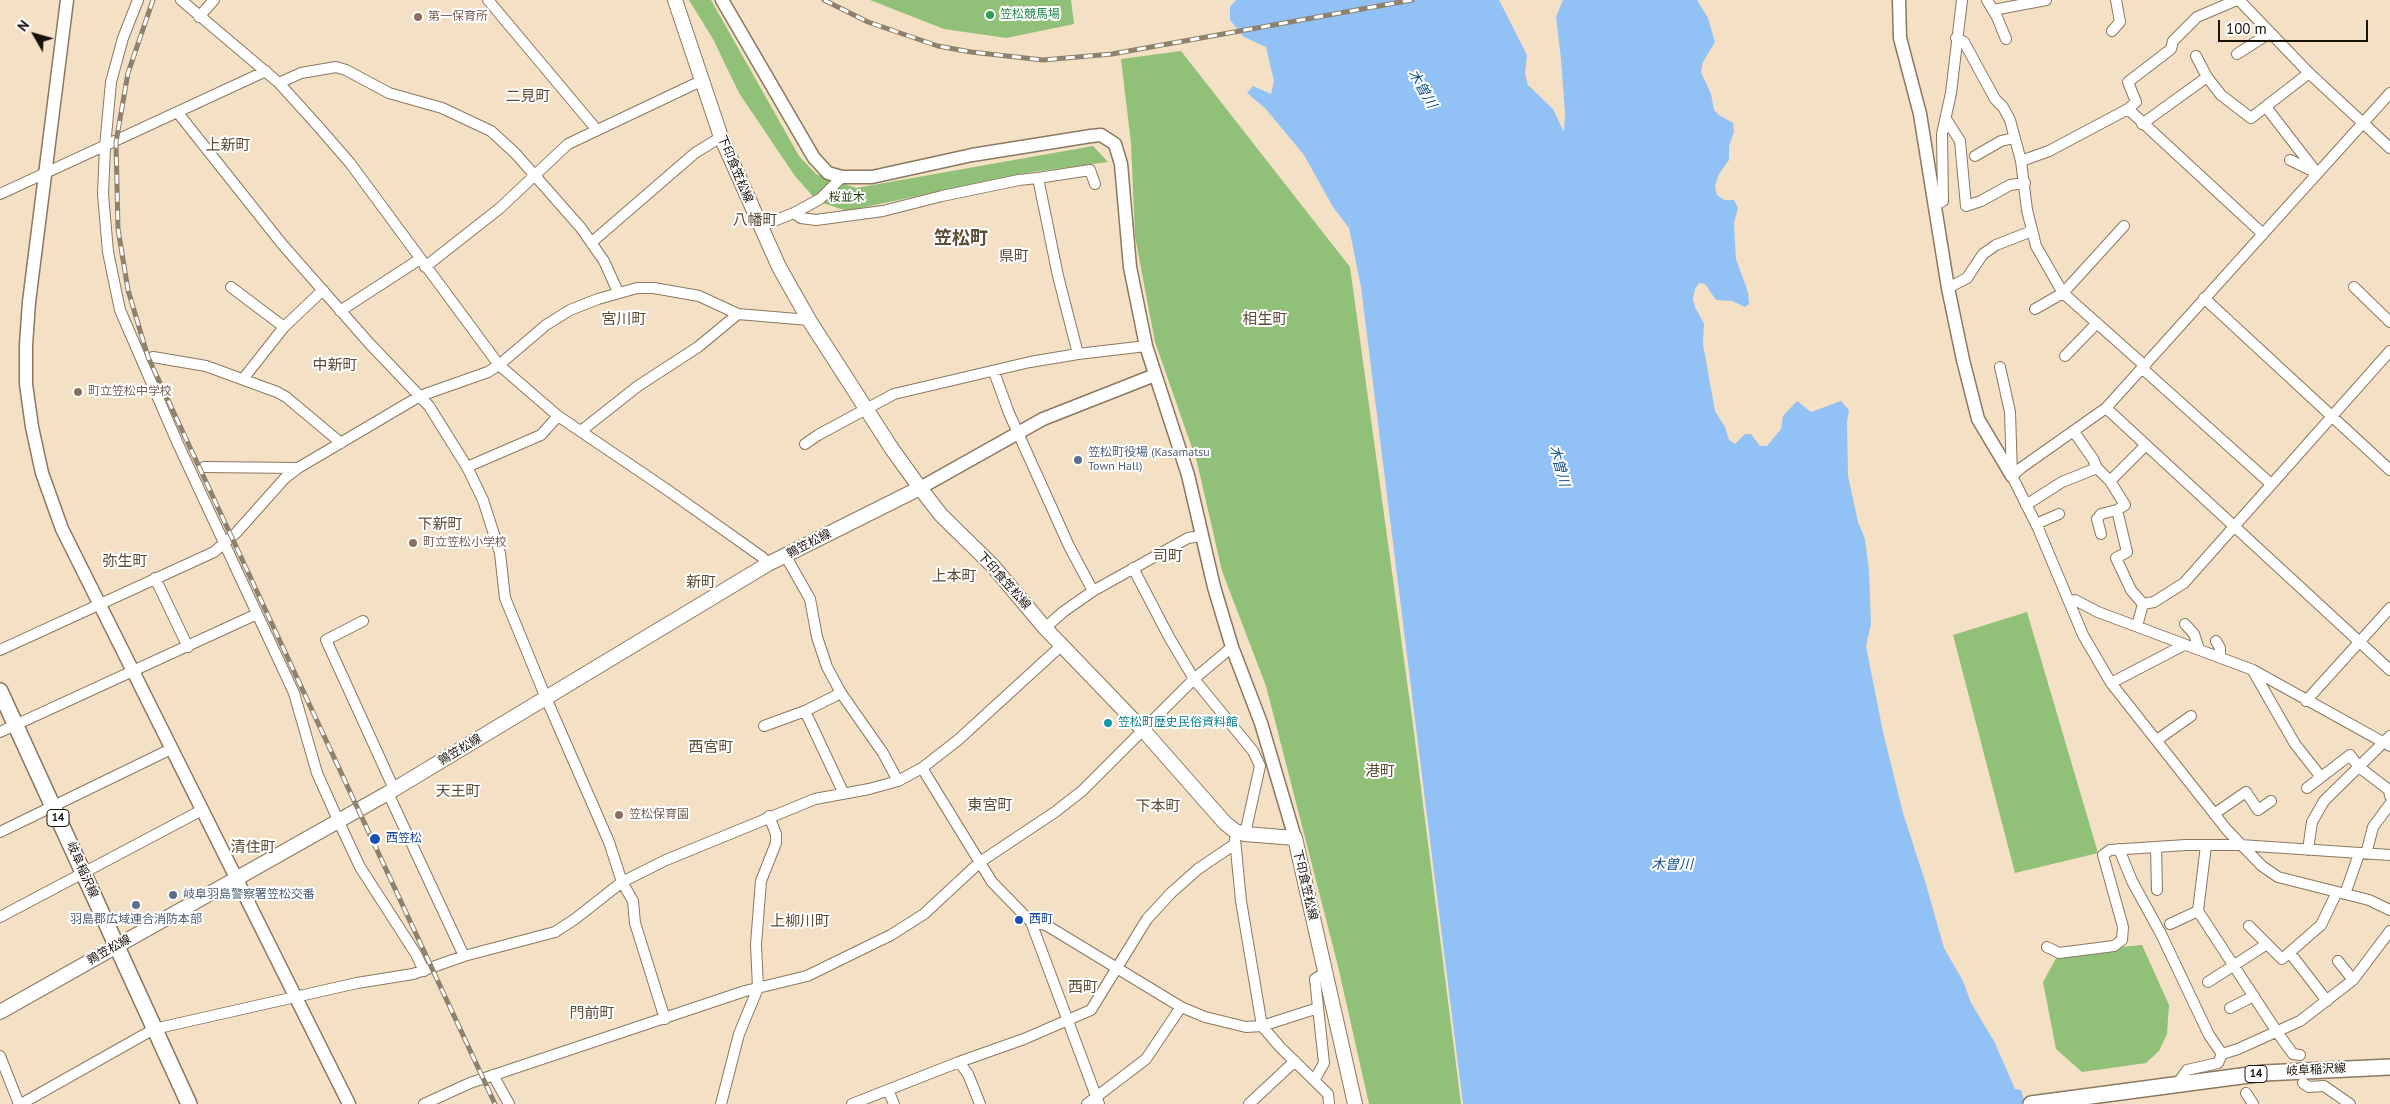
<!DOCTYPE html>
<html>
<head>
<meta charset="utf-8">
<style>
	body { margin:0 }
	#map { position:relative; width:2390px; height:1104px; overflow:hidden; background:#f4e0c5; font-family:"PT Sans",sans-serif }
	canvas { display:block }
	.north { position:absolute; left:10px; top:10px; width:50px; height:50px; -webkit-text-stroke:4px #fff; paint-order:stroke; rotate:308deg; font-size:14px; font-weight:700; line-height:20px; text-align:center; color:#171107 }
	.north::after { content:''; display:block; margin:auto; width:18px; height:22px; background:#171107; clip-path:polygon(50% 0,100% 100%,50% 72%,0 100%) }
	.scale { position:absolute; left:2218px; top:20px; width:150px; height:22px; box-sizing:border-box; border:2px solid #171107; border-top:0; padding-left:6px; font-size:15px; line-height:18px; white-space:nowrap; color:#171107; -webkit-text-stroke:4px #fff; paint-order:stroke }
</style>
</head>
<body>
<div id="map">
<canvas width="2390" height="1104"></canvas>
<div class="north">N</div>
<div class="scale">100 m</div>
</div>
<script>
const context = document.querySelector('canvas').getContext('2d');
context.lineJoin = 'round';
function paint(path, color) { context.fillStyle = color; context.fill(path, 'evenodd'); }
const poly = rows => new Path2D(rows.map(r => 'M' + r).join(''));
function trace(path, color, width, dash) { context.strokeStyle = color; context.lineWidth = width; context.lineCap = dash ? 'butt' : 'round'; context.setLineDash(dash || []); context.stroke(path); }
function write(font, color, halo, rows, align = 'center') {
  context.font = font + ' "PT Sans","Noto Sans JP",sans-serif'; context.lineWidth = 4; context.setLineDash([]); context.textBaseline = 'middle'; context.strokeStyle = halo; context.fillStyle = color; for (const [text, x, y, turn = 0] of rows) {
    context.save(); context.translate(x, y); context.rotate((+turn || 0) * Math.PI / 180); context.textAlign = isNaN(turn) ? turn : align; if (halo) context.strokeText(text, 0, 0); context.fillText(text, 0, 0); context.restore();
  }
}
const green = poly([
	[689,0,711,0,799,156,816,174,856,188,1093,146,1108,162,1025,173,847,211,817,201,795,176,739,93,713,39],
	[870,0,1071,0,1074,24,1006,38,944,29],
	[1181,51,1350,267,1413,725,1461,1104,1369,1104,1338,966,1266,686,1222,571,1197,462,1155,342,1135,236,1131,143,1121,59],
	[2027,612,2098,853,2015,873,1953,635],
	[2142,945,2169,1005,2167,1034,2159,1051,2146,1063,2082,1072,2056,1049,2043,982,2059,953]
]);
const water = poly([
	[1236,0,1499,0,1527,55,1525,73,1528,85,1553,109,1564,132,1565,112,1561,59,1556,17,1563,0,1697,0,1708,18,1715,42,1703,62,1701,72,1711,94,1714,110,1719,115,1733,123,1734,132,1729,146,1729,160,1719,174,1715,186,1717,195,1724,200,1734,200,1738,208,1734,223,1736,259,1748,292,1749,304,1745,307,1732,301,1716,300,1705,284,1699,283,1695,289,1693,299,1695,307,1704,324,1703,344,1715,411,1725,427,1729,440,1735,444,1745,434,1751,434,1760,446,1767,446,1781,429,1783,416,1797,401,1811,412,1841,401,1849,410,1847,422,1848,476,1858,522,1865,539,1869,571,1871,624,1866,646,1883,732,1903,813,1925,881,1944,948,1963,981,1971,1003,1994,1041,2015,1089,2021,1090,2025,1104,1463,1104,1361,287,1349,228,1333,207,1304,155,1265,108,1247,93,1253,86,1271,94,1274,81,1266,47,1244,37,1230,20,1230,7]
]);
const minor = poly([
	[138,0,123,38,111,82,105,147,103,194,108,252,120,310,178,444,294,693,317,773,338,820,360,867,416,954,424,971],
	[181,0,279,83,317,125,350,163,499,365,558,416,666,489,762,557,768,564],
	[488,0,597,130],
	[1987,0,1997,17,2006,39],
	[2239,0,2309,73,2390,148],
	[1993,10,2046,0],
	[199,17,214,0],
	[2112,31,2120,22,2116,0],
	[1956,38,1964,42,1995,99,2003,107,2010,120,2021,161],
	[2237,54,2270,33],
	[2196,56,2207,77],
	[279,83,301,73,336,67,346,70,389,93,442,108,491,131,515,153,581,228,604,261,618,292],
	[2266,107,2317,173,2290,160],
	[2128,109,2136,102,2128,82,2171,49,2173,41,2197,17,2237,0],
	[178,113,282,244,369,343,429,406,467,467,483,500,500,553,505,598,546,698,609,842,622,882,633,901,635,923,665,1019],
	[1946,119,1960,141,1966,206,1981,201,2010,185,2025,183],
	[2142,124,2207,77,2221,95,2251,118,2309,73],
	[1975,156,2001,141,2014,138],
	[0,194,266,71],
	[1935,205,1943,201,1942,134,1951,93,1962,0],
	[794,213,801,218,816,220,883,211,942,196,1019,180,1038,178],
	[761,226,794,213,820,199,842,177],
	[592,242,695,153,721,137],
	[425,267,500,208,568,144,701,81],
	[231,287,284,327],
	[2354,287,2390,322],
	[1948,288,1967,278,1983,254,1996,245,2032,231],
	[2204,298,2390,470],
	[2035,309,2063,293,2124,226],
	[340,311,420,259],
	[1078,354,1058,276,1038,178,1090,170,1095,184],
	[2065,356,2097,323],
	[153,357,206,366,277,392,286,397,341,443],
	[2145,366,2063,293,2036,246,2027,210,2021,161,2049,151,2128,109,2263,234],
	[2000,367,2010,412,2012,476,2038,528,2083,635,2111,683,2227,830,2262,866,2278,877,2369,900,2390,910],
	[2143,369,2271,484],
	[994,372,1009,413,1069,546,1093,591],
	[243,379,284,327,323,290],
	[2106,408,2390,670],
	[581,431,638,386,698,347,738,314],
	[2074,432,2093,459,2097,468,2110,481,2125,505,2117,510,2101,514,2097,519,2101,534],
	[805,444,818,435,894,394,1030,362,1078,354,1146,346],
	[204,467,298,468],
	[467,467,541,435,558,416],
	[2012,476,2021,468,2106,408,2390,93],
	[2110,481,2146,445],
	[2026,505,2062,482,2097,468],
	[2117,510,2127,552,2116,558,2131,590,2143,604,2137,626],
	[2036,524,2059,514],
	[785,555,810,599,817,637,827,667,841,693,883,753,898,781],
	[1133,568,1169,637,1194,679,1253,751,1260,766,1245,834],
	[155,578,188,647],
	[2069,602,2075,600,2098,612,2253,670,2390,746],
	[2143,604,2154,602,2184,583,2390,351],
	[363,621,326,640,394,789],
	[2185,624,2194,634,2199,649],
	[1045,628,1063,612,1093,591,1188,538,1201,536],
	[2216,641,2220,648,2220,656],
	[0,650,214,552,236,533,285,478,298,468,420,396,488,372,499,365,546,325,570,310,598,299,637,288,654,288,699,296,738,314,809,320],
	[2253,671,2295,744,2321,777],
	[2111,683,2184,645],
	[2306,701,2390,608],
	[805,711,843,792],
	[764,726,805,711,841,693],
	[0,732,257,614],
	[2157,740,2191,716],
	[922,768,992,882,1031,922,1099,1104],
	[2307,788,2350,755,2359,767,2389,790,2390,796],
	[388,793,464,956],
	[2214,814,2246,792,2258,810,2271,801],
	[0,832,171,749],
	[1235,839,1241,901,1262,1026,1280,1047,1328,1094,1329,1104],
	[2206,845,2198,911,2277,1032,2293,1054,2300,1055],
	[2156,848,2157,890],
	[2119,849,2132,881,2161,934,2209,1035,2222,1054],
	[2308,850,2312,822,2324,801,2390,736],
	[2366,854,2373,827,2390,804],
	[2345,894,2359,854],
	[0,917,202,810],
	[1031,922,1046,925,1181,1007,1205,1017,1246,1027,1262,1026,1318,1008],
	[2170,924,2198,911],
	[2249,926,2282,959,2321,925,2337,892],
	[2047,947,2059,953,2114,946,2122,940,2123,927,2103,855,2110,850,2186,845,2240,845,2390,855],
	[2290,953,2327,1001],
	[2338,961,2353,980],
	[2208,982,2267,944],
	[2230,1008,2254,996],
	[0,1056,19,1104],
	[959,1062,968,1074,980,1104],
	[493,1075,509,1104],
	[1315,1079,1324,1063,1315,979,1325,973],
	[2178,1083,2187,1070,2218,1063,2222,1054,2238,1049,2300,1021,2353,980,2390,931],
	[2303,1083,2309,1087,2324,1086,2350,1104],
	[888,1090,894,1104],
	[2246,1093,2253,1104],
	[21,1104,154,1029,357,983,413,974,464,956,555,932,575,919,622,882,666,860,815,799,869,789,898,781,922,768,958,740,1062,645],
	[424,1104,470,1083,533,1062,745,991,807,976,891,935,924,914,980,862,1055,812,1082,791,1194,679,1232,647],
	[721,1104,739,1034,758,988,756,944,761,881,776,843,776,834,769,816],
	[852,1104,959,1062,1024,1039,1091,1010,1147,919,1171,893,1198,869,1235,844],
	[1087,1104,1146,1059,1181,1007],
	[1249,1104,1295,1061]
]);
const tertiary = poly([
	[67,0,29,302,26,345,26,384,32,427,42,473,62,529,349,1104],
	[722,0,814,158,828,173,842,177,872,177,972,155,1091,136,1101,135,1115,144,1121,164,1130,267,1146,346,1188,475,1214,587,1232,647,1261,723,1295,838],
	[1899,0,1900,38,1920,114,1948,288,1963,360,1978,419,2012,476],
	[920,488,1043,419,1155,375]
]);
const secondary = poly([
	[675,0,721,137,779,267,809,320,892,449,920,488,941,515,992,565,1045,628,1144,731,1225,823,1235,831,1245,834,1295,838,1355,1104],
	[0,1012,388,793,768,564,920,488]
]);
const primary = poly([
	[0,691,189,1104],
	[2031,1104,2264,1073,2390,1067]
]);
const rail = poly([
	[153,0,128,73,116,142,118,229,128,290,148,357,495,1104],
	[824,0,868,22,938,46,971,52,1043,60,1112,54,1412,0]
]);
const markers = [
	[990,15,5,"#2e9e5b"],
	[418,17,5,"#8d6e63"],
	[78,392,5,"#8d6e63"],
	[1078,460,5,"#5c6f8a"],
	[413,543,5,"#8d6e63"],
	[1108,723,5,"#0f9aa8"],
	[619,815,5,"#8d6e63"],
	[375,839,6,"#1a4fb4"],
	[173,895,5,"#5c6f8a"],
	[136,905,5,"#5c6f8a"],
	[1019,920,5,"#1a4fb4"]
];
const shields = [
	[58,818,22],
	[2256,1074,22]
];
const shieldNames = [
	["14",58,818],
	["14",2256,1074]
];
const leisureNames = [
	["笠松競馬場",1000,15]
];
const educationNames = [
	["第一保育所",428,17],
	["町立笠松中学校",88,392],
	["町立笠松小学校",423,543],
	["笠松保育園",629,815]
];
const streetNames = [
	["下印食笠松線",735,169,67],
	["鶉笠松線",809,544,-27],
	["下印食笠松線",1004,581,48],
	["鶉笠松線",460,750,-31],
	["岐阜稲沢線",82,870,66],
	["下印食笠松線",1305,885,77],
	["鶉笠松線",109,950,-29],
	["岐阜稲沢線",2316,1070,-3]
];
const parkNames = [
	["桜並木",847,198]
];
const serviceNames = [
	["笠松町役場 (Kasamatsu",1088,453],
	["Town Hall)",1088,467],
	["岐阜羽島警察署笠松交番",183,895],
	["羽島郡広域連合消防本部",136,920,"center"]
];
const cultureNames = [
	["笠松町歴史民俗資料館",1118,723]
];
const transitNames = [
	["西笠松",386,839],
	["西町",1029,920]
];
const waterNames = [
	["木曽川",1422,89,60],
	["木曽川",1559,466,75],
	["木曽川",1672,865]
];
const quarterNames = [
	["二見町",528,97],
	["上新町",228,146],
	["八幡町",755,221],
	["県町",1014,257],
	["宮川町",624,320],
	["相生町",1265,320],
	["中新町",335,366],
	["下新町",440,525],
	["司町",1168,557],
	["弥生町",125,562],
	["上本町",954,577],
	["新町",701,583],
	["西宮町",711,748],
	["港町",1380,772],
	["天王町",458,792],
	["東宮町",990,806],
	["下本町",1158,807],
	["清住町",253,848],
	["上柳川町",800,922],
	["西町",1083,988],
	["門前町",592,1014]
];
const districtNames = [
	["笠松町",961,239]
];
paint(green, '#91c078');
paint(water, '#92c1f5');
trace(minor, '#8a7860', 12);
trace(tertiary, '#8a7860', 15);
trace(secondary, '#8a7860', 16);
trace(primary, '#8a7860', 18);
trace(minor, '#fff', 10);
trace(tertiary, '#fff', 12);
trace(secondary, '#fff', 14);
trace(primary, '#fff', 15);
trace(rail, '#8e816e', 5);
trace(rail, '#fff', 3, [9]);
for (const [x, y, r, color] of markers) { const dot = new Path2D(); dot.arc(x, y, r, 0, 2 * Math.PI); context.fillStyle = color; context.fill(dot); trace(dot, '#fff', 2); }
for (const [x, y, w] of shields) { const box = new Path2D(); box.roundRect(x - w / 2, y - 8.5, w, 17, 4); context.fillStyle = '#fff'; context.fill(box); trace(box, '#171107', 1); }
write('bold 11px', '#171107', null, shieldNames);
write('12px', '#27864d', '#fff', leisureNames, 'left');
write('12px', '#785e54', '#fff', educationNames, 'left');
write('12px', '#171107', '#fff', streetNames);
write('12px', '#274613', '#fff', parkNames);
write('12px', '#4e5e75', '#fff', serviceNames, 'left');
write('12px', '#0d838f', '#fff', cultureNames, 'left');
write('12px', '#164399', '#fff', transitNames, 'left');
write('italic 14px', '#14538d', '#fff', waterNames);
write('15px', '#5e4d36', '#fff', quarterNames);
write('bold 18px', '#5e4d36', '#fff', districtNames);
</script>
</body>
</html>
